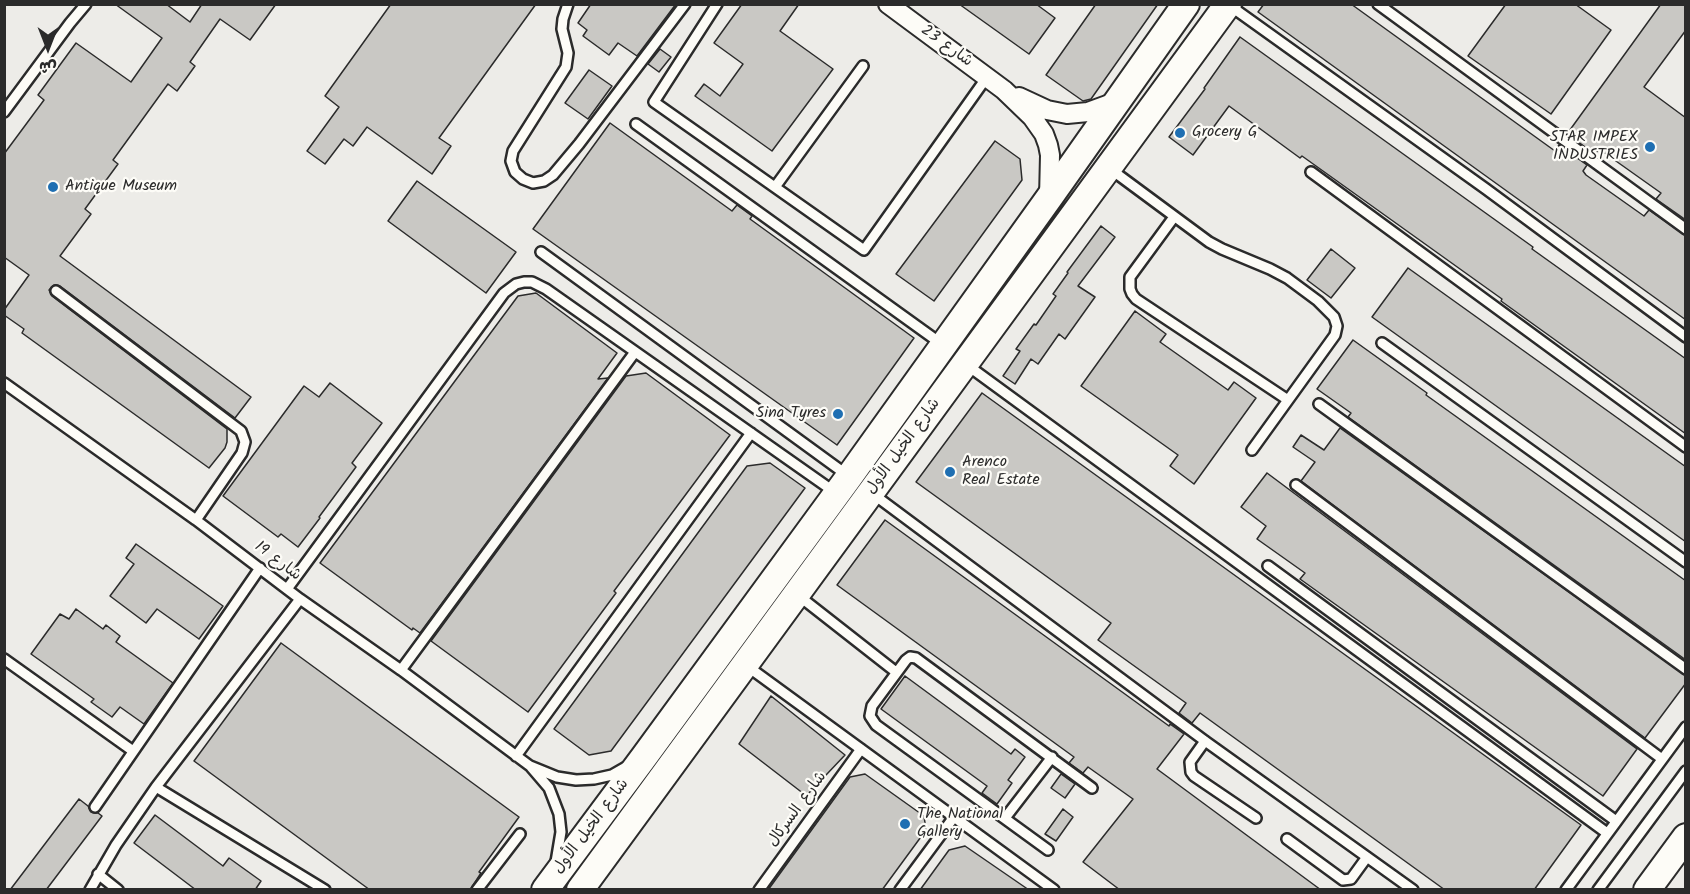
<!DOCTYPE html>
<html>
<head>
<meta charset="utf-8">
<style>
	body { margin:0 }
	#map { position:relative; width:1690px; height:894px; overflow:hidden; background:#fdfcf7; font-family:Kalam,"Playpen Sans Arabic",sans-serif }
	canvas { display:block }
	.frame { position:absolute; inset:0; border:6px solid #2b2b2b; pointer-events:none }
	.north { position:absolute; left:18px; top:18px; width:60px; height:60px; -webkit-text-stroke:4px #fdfcf7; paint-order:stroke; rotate:180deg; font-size:16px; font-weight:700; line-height:24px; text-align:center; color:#2b2b2b }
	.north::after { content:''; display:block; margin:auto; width:21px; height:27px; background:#2b2b2b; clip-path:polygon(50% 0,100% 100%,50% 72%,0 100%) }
</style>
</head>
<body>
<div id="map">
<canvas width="1690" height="894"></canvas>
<div class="frame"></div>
<div class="north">ش</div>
</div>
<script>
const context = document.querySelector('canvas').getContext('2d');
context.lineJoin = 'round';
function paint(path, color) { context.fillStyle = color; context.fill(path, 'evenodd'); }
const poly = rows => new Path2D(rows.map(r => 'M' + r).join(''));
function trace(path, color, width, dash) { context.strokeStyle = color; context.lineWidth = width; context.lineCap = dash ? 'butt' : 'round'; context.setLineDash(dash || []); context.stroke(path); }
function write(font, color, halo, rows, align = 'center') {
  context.font = font + ' Kalam,"Playpen Sans Arabic",sans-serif'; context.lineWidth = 4.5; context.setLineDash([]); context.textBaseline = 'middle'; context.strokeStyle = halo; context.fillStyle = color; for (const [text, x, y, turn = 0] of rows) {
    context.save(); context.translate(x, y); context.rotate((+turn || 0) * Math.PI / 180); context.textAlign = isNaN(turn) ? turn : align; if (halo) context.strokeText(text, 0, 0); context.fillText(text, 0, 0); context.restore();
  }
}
const built = poly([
	[4,5,1685,5,1685,889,5,889]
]);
const building = poly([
	[115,4,166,4,190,22,202,4,276,4,250,40,220,19,190,62,195,66,177,91,168,84,113,160,118,164,85,209,91,214,60,256,251,397,235,418,60,286,54,285,49,290,52,296,227,429,227,442,225,448,209,468,22,333,24,329,4,315,4,310,29,275,4,257,4,154,44,100,38,95,76,43,131,82,162,38,115,4],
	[391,4,536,4,439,138,451,146,432,174,367,127,353,146,344,139,325,164,307,151,339,107,325,96,391,4],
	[591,4,676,4,637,56,618,43,609,55,583,36,587,30,578,23,591,4],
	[742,4,799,4,780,31,833,69,772,151,695,96,704,84,720,96,743,64,714,43,742,4],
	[959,4,1036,4,1055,18,1029,54,959,4],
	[1096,4,1158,4,1091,99,1083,101,1046,75,1096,4],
	[1264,4,1351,4,1555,151,1559,145,1587,165,1583,171,1586,175,1644,216,1649,210,1686,236,1686,320,1258,12,1264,4],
	[1506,4,1575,4,1611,30,1551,114,1468,56,1506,4],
	[1661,4,1686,4,1686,30,1644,87,1686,118,1686,220,1656,199,1661,193,1599,149,1595,154,1567,134,1661,4],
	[1240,37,1533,247,1532,249,1686,359,1686,434,1501,301,1502,299,1302,156,1300,158,1229,106,1193,155,1169,137,1205,89,1204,88,1240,37],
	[660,49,671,57,659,72,648,64,660,49],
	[589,70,612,86,588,119,565,103,589,70],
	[610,123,732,211,737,205,752,216,750,219,914,338,837,445,533,229,610,123],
	[995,141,1020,159,1022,180,934,301,896,274,995,141],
	[417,181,516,252,486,293,388,221,417,181],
	[1101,226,1115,237,1078,286,1095,297,1065,339,1059,334,1038,364,1031,359,1015,384,1003,376,1020,351,1016,349,1034,324,1036,325,1056,296,1053,294,1068,273,1067,272,1101,226],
	[1331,249,1355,268,1331,298,1307,280,1331,249],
	[1408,268,1686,467,1686,542,1372,317,1408,268],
	[536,293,617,353,598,379,608,378,420,633,413,628,412,630,320,563,518,296,536,293],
	[1135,311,1166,334,1160,342,1228,390,1234,382,1256,398,1194,484,1170,466,1178,455,1081,386,1135,311],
	[1353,340,1427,393,1426,395,1686,581,1686,660,1348,417,1351,413,1317,389,1353,340],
	[646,373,730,435,614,591,616,593,528,712,431,641,626,376,646,373],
	[330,383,382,423,352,463,356,467,319,517,320,518,298,547,281,534,278,537,223,496,304,386,319,397,330,383],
	[982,393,1581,825,1534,890,1445,890,1200,713,1192,723,1179,713,1186,703,1098,640,1111,623,916,482,982,393],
	[1340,428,1686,676,1686,683,1645,738,1301,481,1315,462,1293,447,1301,435,1324,450,1340,428],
	[770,463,805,488,611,751,589,755,554,729,747,466,770,463],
	[1267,473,1637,749,1603,796,1300,579,1305,573,1257,539,1266,526,1241,507,1267,473],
	[885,520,1169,726,1170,724,1184,734,1157,769,1321,890,1120,890,1083,862,1133,799,1088,767,1083,773,1069,763,1074,757,837,585,885,520],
	[136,544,223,606,199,639,157,609,146,623,110,596,134,564,126,558,136,544],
	[76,609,103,629,106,625,120,636,116,642,173,683,144,724,120,707,112,717,91,702,94,699,31,654,60,614,69,619,76,609],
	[281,643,519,817,479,872,481,873,470,890,370,890,194,761,281,643],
	[905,676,1011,754,1015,749,1025,757,1008,780,1012,783,997,804,982,793,987,786,881,709,905,676],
	[771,696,845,755,808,794,804,794,739,744,771,696],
	[865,774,924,816,926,830,882,890,768,890,850,777,865,774],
	[1061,774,1075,784,1065,798,1051,788,1061,774],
	[79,799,88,806,91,812,98,813,102,816,46,890,10,890,79,799],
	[1063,809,1073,817,1056,841,1045,834,1063,809],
	[155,815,223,866,229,858,261,881,255,890,196,890,134,843,155,815],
	[965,846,1029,890,920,890,949,850,965,846]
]);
const lane = poly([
	[568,4,563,19,562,29,568,53,566,67,513,151,511,161,515,172,523,179,533,183,544,181,553,175,579,144,685,4],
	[717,4,654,102,864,250,987,77],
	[1378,4,1686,229],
	[1229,5,1486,189,1686,337],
	[4,112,70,23,86,4],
	[636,124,943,345],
	[1109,168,1209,242,1222,249,1270,269,1287,278,1318,301,1334,317,1337,326,1335,335,1252,450],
	[1311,172,1686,447],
	[775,187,863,66],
	[1174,217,1130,277,1130,289,1132,294,1136,299,1288,400],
	[541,252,847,475],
	[56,291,241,431,245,442,242,453,196,520],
	[1382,343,1686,562],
	[967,365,1607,833],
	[4,383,196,520,300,599,401,670,530,766,557,777,576,780,594,779,612,775,626,767],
	[1319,404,1686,669],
	[1296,485,1662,759],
	[873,494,1205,741,1413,890],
	[1268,566,1616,821],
	[287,589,504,293,516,284,524,282,532,282,546,289,836,493],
	[799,596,896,672],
	[4,659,133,751],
	[747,666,1054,890],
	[401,670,635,352],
	[1205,741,1190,762,1191,772,1194,776,1256,818],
	[516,756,751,433],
	[531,767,549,788,559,814,561,832,556,862],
	[156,787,325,890],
	[95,807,260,568],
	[1005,818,1052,757],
	[1287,839,1343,880,1351,879,1367,857],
	[1048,850,876,725,870,716,872,706,906,660,910,657,916,658,1092,788],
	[98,874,118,890],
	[90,890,116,845,156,787,300,599],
	[477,890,520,834],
	[759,890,861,749],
	[900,890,954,817],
	[1566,890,1686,727],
	[1598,890,1686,771]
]);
const street = poly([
	[888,4,1004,90,1032,117,1044,134,1048,145,1050,155,1049,198],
	[1019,97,1047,110,1067,114,1088,112,1118,101]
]);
const secondary = poly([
	[545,890,644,757,849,477,1049,198,1186,4],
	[580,890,1228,4],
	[1647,890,1686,837]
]);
const markers = [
	[1180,133,6,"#1f6fb2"],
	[1650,147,6,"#1f6fb2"],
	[53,187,6,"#1f6fb2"],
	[838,414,6,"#1f6fb2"],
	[950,472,6,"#1f6fb2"],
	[905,824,6,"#1f6fb2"]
];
const streetNames = [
	["شارع 23",946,47,36],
	["شارع الخيل الأول",904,447,-54],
	["شارع 19",277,562,37],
	["شارع السركال",798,810,-54],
	["شارع الخيل الأول",592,827,-53]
];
const poiNames = [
	["Grocery G",1192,133],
	["STAR IMPEX",1638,138,"right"],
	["INDUSTRIES",1638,156,"right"],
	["Antique Museum",65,187],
	["Sina Tyres",826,414,"right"],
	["Arenco",962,463],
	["Real Estate",962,481],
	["The National",917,815],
	["Gallery",917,833]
];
paint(built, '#edece8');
paint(building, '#c9c8c4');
trace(building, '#2b2b2b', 1.5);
trace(lane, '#2b2b2b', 14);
trace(street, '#2b2b2b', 22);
trace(secondary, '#2b2b2b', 30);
trace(lane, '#fdfcf7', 9);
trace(street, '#fdfcf7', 18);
trace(secondary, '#fdfcf7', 26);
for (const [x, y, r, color] of markers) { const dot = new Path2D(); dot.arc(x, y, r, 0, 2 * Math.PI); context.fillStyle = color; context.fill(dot); trace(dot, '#fdfcf7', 2); }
write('16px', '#2b2b2b', '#fdfcf7', streetNames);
write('16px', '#2b2b2b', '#fdfcf7', poiNames, 'left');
</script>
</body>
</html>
